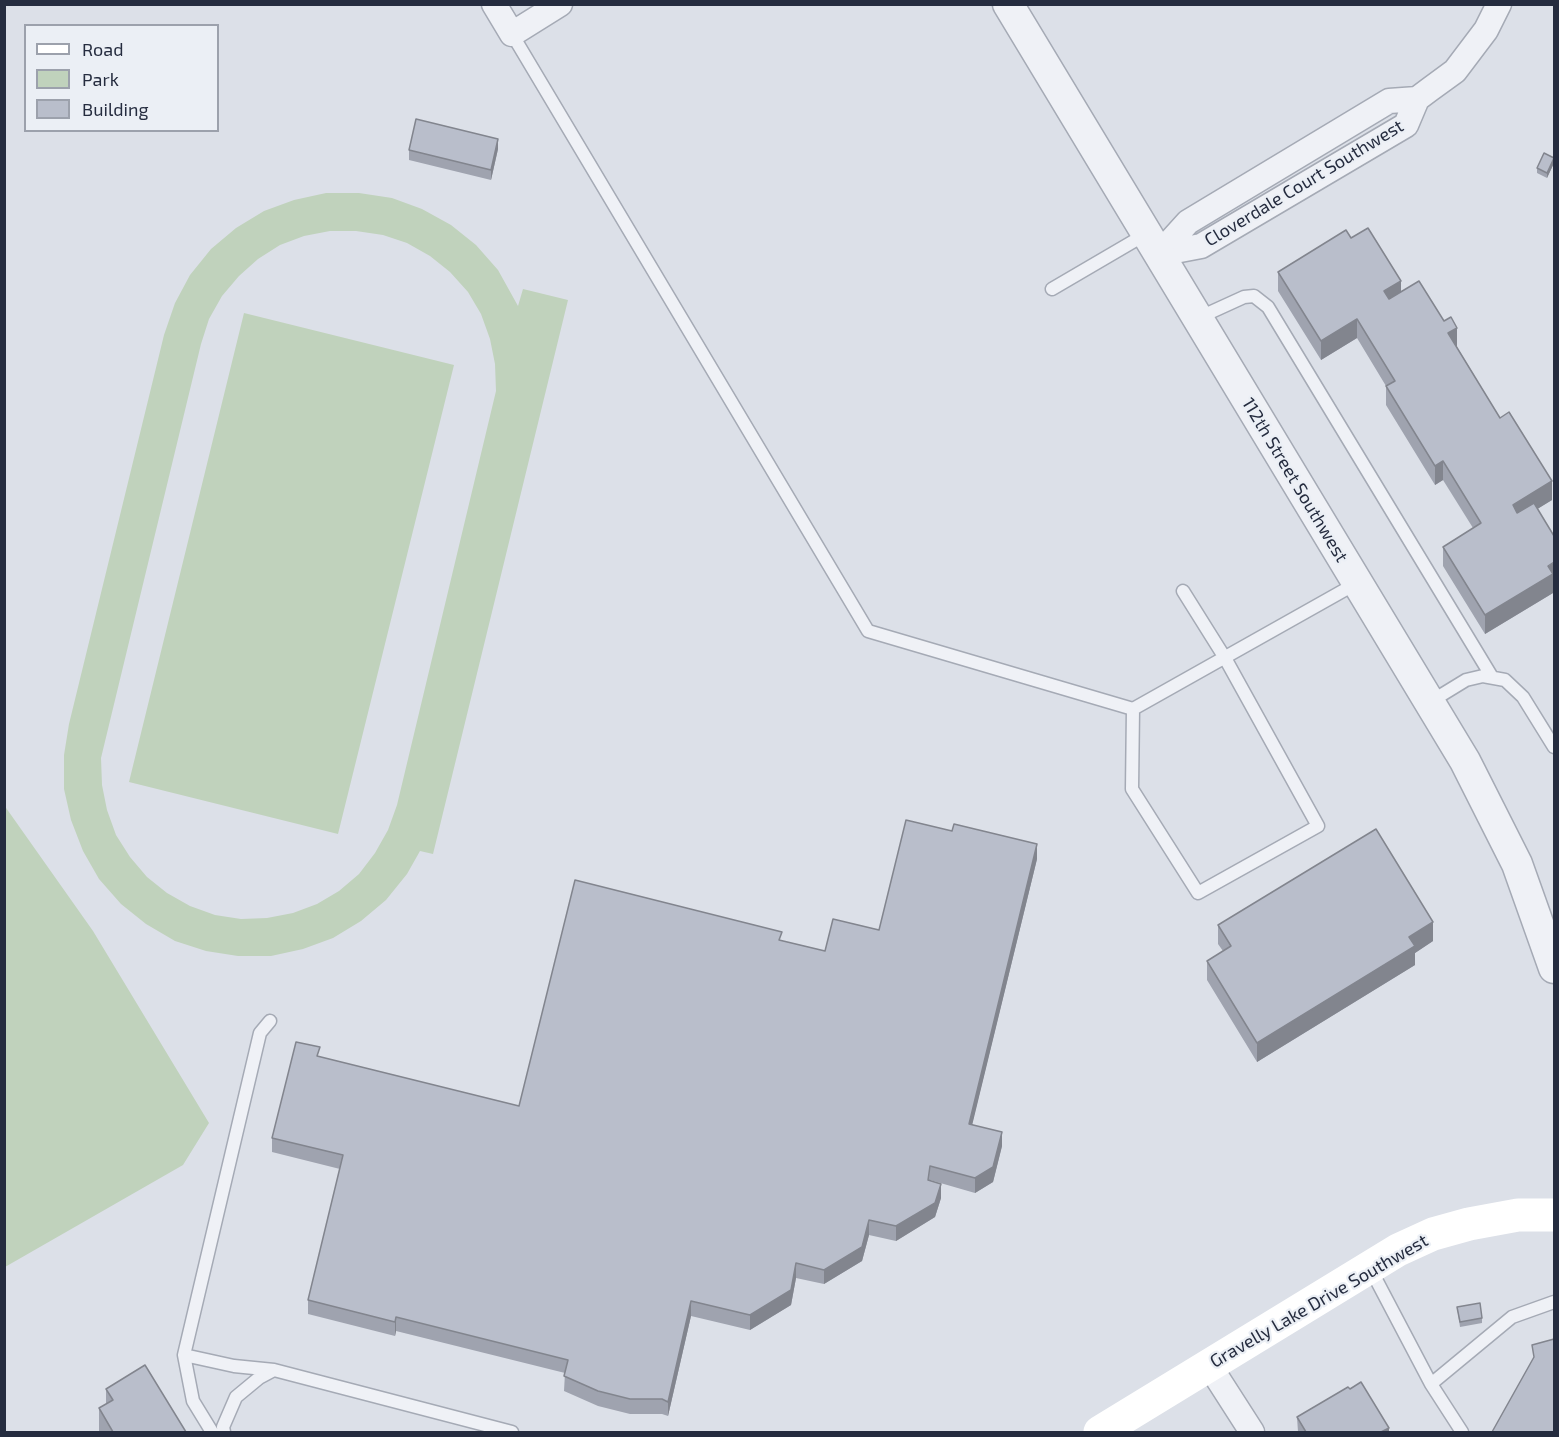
<!DOCTYPE html>
<html>
<head>
<meta charset="utf-8">
<style>
	body { margin:0 }
	#map { position:relative; width:1559px; height:1437px; overflow:hidden; background:#dce0e8; font-family:"Exo 2",sans-serif }
	canvas { display:block }
	.frame { position:absolute; inset:0; border:6px solid #252c3f; pointer-events:none }
	.legend { position:absolute; left:24px; top:24px; width:195px; height:108px; box-sizing:border-box; background:#ebeff5; border:2px solid #9ca1ac; margin:0; padding:8px 10px; list-style:none; font-size:18px; color:#252c3f }
	.legend li { display:flex; align-items:center; gap:12px; height:30px }
	.legend b { width:30px; border:2px solid #9ca1ac }
</style>
</head>
<body>
<div id="map">
<canvas width="1559" height="1437"></canvas>
<div class="frame"></div>
<ul class="legend">
<li><b style="height:8px;background:#fff"></b>Road</li>
<li><b style="height:16px;background:#c0d2bc"></b>Park</li>
<li><b style="height:16px;background:#b9becb"></b>Building</li>
</ul>
</div>
<script>
const context = document.querySelector('canvas').getContext('2d');
context.lineJoin = 'round';
function paint(path, color) { context.fillStyle = color; context.fill(path, 'evenodd'); }
const poly = rows => new Path2D(rows.map(r => 'M' + r).join(''));
function trace(path, color, width, dash) { context.strokeStyle = color; context.lineWidth = width; context.lineCap = dash ? 'butt' : 'round'; context.setLineDash(dash || []); context.stroke(path); }
function write(font, color, halo, rows, align = 'center') {
  context.font = font + ' "Exo 2",sans-serif'; context.lineWidth = 4.5; context.setLineDash([]); context.textBaseline = 'middle'; context.strokeStyle = halo; context.fillStyle = color; for (const [text, x, y, turn = 0] of rows) {
    context.save(); context.translate(x, y); context.rotate((+turn || 0) * Math.PI / 180); context.textAlign = isNaN(turn) ? turn : align; if (halo) context.strokeText(text, 0, 0); context.fillText(text, 0, 0); context.restore();
  }
}
const green = poly([
	[326,193,359,193,392,198,422,209,451,225,476,245,498,270,518,306,523,289,568,300,433,854,420,851,407,874,386,900,361,921,333,938,303,949,271,956,238,956,206,951,175,941,146,924,121,904,99,879,83,851,71,820,64,789,64,755,69,724,164,335,175,303,190,275,211,249,236,228,264,211,294,200],
	[330,231,356,231,383,235,407,243,430,256,450,272,468,292,481,314,490,339,495,364,496,391,397,805,388,830,375,853,359,874,339,891,317,904,293,913,267,918,241,919,215,915,190,906,167,893,147,877,130,857,116,835,107,810,102,785,101,758,201,344,209,319,222,296,239,276,258,259,280,245,304,236],
	[244,313,454,365,338,834,129,782],
	[4,805,93,931,209,1123,183,1165,5,1267]
]);
const service = poly([
	[512,34,868,631,1133,709,1357,583],
	[1052,289,1146,234],
	[1198,318,1244,297,1254,296,1268,307,1492,677],
	[1430,702,1466,680,1483,676,1505,680,1523,697,1554,747],
	[1133,709,1132,789,1198,893,1318,826,1225,658,1183,591],
	[1370,1268,1431,1384,1462,1432],
	[184,1355,234,1366,274,1370,512,1432],
	[1431,1384,1512,1317,1554,1302],
	[212,1432,193,1401,184,1355,260,1033,270,1021],
	[224,1432,223,1427,236,1397,259,1378,274,1370]
]);
const minor = poly([
	[494,4,512,34,560,4],
	[1159,254,1188,222,1389,101,1417,99,1429,90,1455,71,1486,30,1499,4],
	[1159,254,1201,246,1406,125,1417,99],
	[1209,1365,1252,1432]
]);
const tertiary = poly([
	[1008,4,1465,761,1517,864,1554,968]
]);
const secondary = poly([
	[1100,1432,1398,1250,1433,1234,1469,1224,1518,1215,1554,1215]
]);
const wall = poly([
	[498,149,491,180,409,160,409,150],
	[1554,163,1547,178,1537,173,1537,168],
	[1351,238,1401,292,1457,347,1500,418,1552,500,1537,509,1553,582,1553,593,1485,634,1443,566,1443,547,1473,528,1443,480,1435,485,1386,405,1386,386,1357,338,1321,360,1278,291,1278,272],
	[1037,859,972,1124,1002,1146,993,1182,975,1193,930,1180,941,1198,935,1217,896,1241,869,1235,862,1261,824,1284,796,1278,791,1305,750,1330,691,1316,668,1416,662,1414,630,1414,598,1406,564,1391,565,1373,396,1331,395,1336,308,1314,308,1300,340,1169,272,1152,272,1138,519,1106,782,941,825,951,879,930],
	[1218,925,1433,941,1415,953,1415,965,1257,1062,1207,980,1207,961,1223,951,1218,944],
	[1457,1307,1482,1318,1482,1323,1460,1327],
	[106,1389,186,1432,99,1432,99,1408,106,1404],
	[1297,1417,1389,1432,1298,1432]
]);
const shadedWall = poly([
	[498,139,498,149,491,180,491,170],
	[1554,158,1554,163,1547,178,1547,173],
	[1401,281,1401,300,1384,310,1384,291],
	[1357,319,1357,338,1321,360,1321,341],
	[1457,328,1457,347,1448,352,1448,333],
	[1443,461,1443,480,1435,485,1435,466],
	[1552,481,1552,500,1513,524,1513,505],
	[1554,562,1554,581,1553,582,1553,593,1485,634,1485,615],
	[1037,844,1037,859,969,1138,969,1124],
	[1433,922,1433,941,1415,953,1415,965,1257,1062,1257,1043,1409,937],
	[1002,1132,1002,1146,993,1182,975,1193,975,1178],
	[941,1184,941,1198,935,1217,896,1241,896,1226],
	[869,1220,869,1235,862,1261,824,1284,824,1270],
	[796,1263,796,1278,791,1305,750,1330,750,1315],
	[691,1301,691,1316,668,1416,668,1402],
	[396,1317,396,1331,395,1336,395,1322],
	[1389,1428,1389,1432,1381,1432]
]);
const building = poly([
	[416,119,498,139,491,170,409,150,416,119],
	[1544,153,1554,158,1547,173,1537,168,1544,153],
	[1368,228,1401,281,1384,291,1389,299,1419,281,1444,321,1451,317,1457,328,1448,333,1500,418,1509,412,1552,481,1513,505,1517,513,1534,503,1554,536,1554,562,1548,566,1553,574,1485,615,1443,547,1481,523,1443,461,1435,466,1386,386,1395,381,1357,319,1321,341,1278,272,1346,230,1351,238,1368,228],
	[906,820,952,831,954,824,1037,844,969,1124,1002,1132,993,1167,975,1178,930,1166,928,1180,941,1184,935,1203,896,1226,869,1220,862,1247,824,1270,796,1263,791,1290,750,1315,691,1301,668,1402,662,1399,630,1399,598,1391,564,1376,568,1360,396,1317,395,1322,308,1300,343,1155,272,1138,296,1042,320,1047,317,1056,519,1106,575,880,782,932,779,940,825,951,833,919,879,930,906,820],
	[1376,829,1433,922,1409,937,1415,946,1257,1043,1207,961,1231,946,1218,925,1376,829],
	[1480,1303,1482,1318,1460,1322,1457,1307,1480,1303],
	[1554,1339,1554,1432,1492,1432,1534,1357,1532,1345,1554,1339],
	[145,1365,186,1432,113,1432,99,1408,113,1400,106,1389,145,1365],
	[1361,1382,1389,1428,1381,1432,1306,1432,1297,1417,1348,1387,1350,1389,1361,1382]
]);
const streetNames = [
	["Cloverdale Court Southwest",1304,183,-31],
	["112th Street Southwest",1295,480,59],
	["Gravelly Lake Drive Southwest",1319,1301,-30]
];
paint(green, '#c0d2bc');
trace(service, '#a5aab5', 15);
trace(minor, '#a5aab5', 27);
trace(tertiary, '#a5aab5', 33);
trace(service, '#eff1f6', 12);
trace(minor, '#eff1f6', 24);
trace(tertiary, '#eff1f6', 30);
trace(secondary, '#fff', 33);
paint(wall, '#9fa3af');
paint(shadedWall, '#82858e');
paint(building, '#b9becb');
trace(building, '#82858e', 1.5);
write('18px', '#252c3f', '#ebeff5', streetNames);
</script>
</body>
</html>
